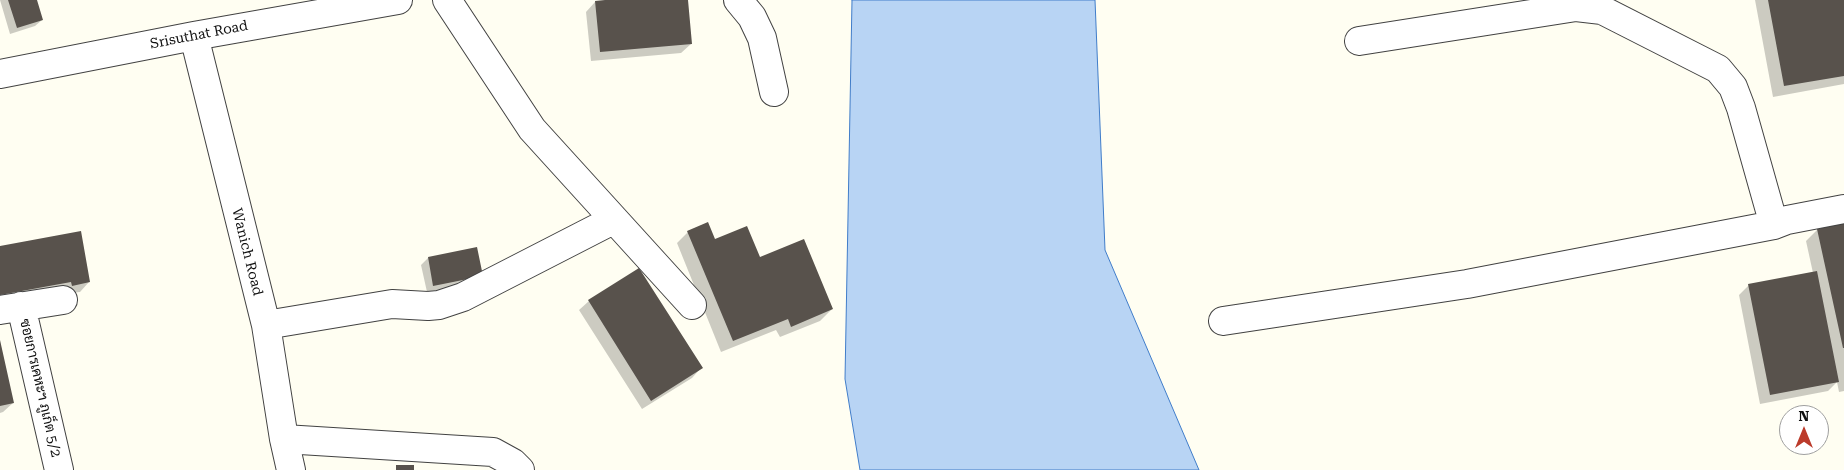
<!DOCTYPE html>
<html>
<head>
<meta charset="utf-8">
<style>
	body { margin:0 }
	#map { position:relative; width:1844px; height:470px; overflow:hidden; background:#fffef2; font-family:"Roboto Serif",serif }
	canvas { display:block }
	.north { position:absolute; left:1779px; top:405px; width:50px; height:50px; box-sizing:border-box; background:#fff; border:1px solid #9f9f9f; border-radius:50%; rotate:0deg; font-size:14px; font-weight:700; line-height:20px; text-align:center; color:#0f0f0f }
	.north::after { content:''; display:block; margin:auto; width:18px; height:22px; background:#bc3b2b; clip-path:polygon(50% 0,100% 100%,50% 72%,0 100%) }
</style>
</head>
<body>
<div id="map">
<canvas width="1844" height="470"></canvas>
<div class="north">N</div>
</div>
<script>
const context = document.querySelector('canvas').getContext('2d');
context.lineJoin = 'round';
function paint(path, color) { context.fillStyle = color; context.fill(path, 'evenodd'); }
const poly = rows => new Path2D(rows.map(r => 'M' + r).join(''));
function trace(path, color, width, dash) { context.strokeStyle = color; context.lineWidth = width; context.lineCap = dash ? 'butt' : 'round'; context.setLineDash(dash || []); context.stroke(path); }
function write(font, color, halo, rows, align = 'center') {
  context.font = font + ' "Roboto Serif",Sarabun,serif'; context.lineWidth = 5; context.setLineDash([]); context.textBaseline = 'middle'; context.strokeStyle = halo; context.fillStyle = color; for (const [text, x, y, turn = 0] of rows) {
    context.save(); context.translate(x, y); context.rotate((+turn || 0) * Math.PI / 180); context.textAlign = isNaN(turn) ? turn : align; if (halo) context.strokeText(text, 0, 0); context.fillText(text, 0, 0); context.restore();
  }
}
const water = poly([
	[852,0,1095,0,1105,250,1199,470,860,470,845,379,852,0]
]);
const shadow = poly([
	[0,0,36,0,42,20,35,26,10,34],
	[618,0,687,0,691,44,681,53,591,61,586,12,595,2],
	[1755,0,1844,0,1844,84,1773,97],
	[1844,224,1844,391,1839,392,1837,382,1828,391,1760,404,1739,295,1749,285,1813,273,1806,241,1817,230],
	[688,232,715,240,759,258,832,309,820,321,780,337,776,330,721,352,677,243],
	[0,247,89,282,80,292,0,302],
	[476,249,475,283,427,292,421,265,428,258],
	[589,301,701,368,692,378,642,409,579,310],
	[0,342,13,403,3,412,0,413]
]);
const building = poly([
	[8,0,37,0,43,20,17,28],
	[605,0,688,0,692,44,600,52,595,1],
	[1768,0,1844,0,1844,76,1784,86],
	[708,222,715,239,747,226,760,257,804,239,833,309,791,327,788,319,733,341,687,231],
	[1844,223,1844,348,1843,348,1817,229],
	[81,231,90,282,72,286,71,282,0,295,0,246],
	[477,247,483,276,433,286,428,257],
	[639,268,703,368,651,401,588,300],
	[1817,271,1839,382,1770,395,1748,284],
	[0,340,14,403,0,406],
	[396,465,414,465,414,470,396,470]
]);
const minor = poly([
	[447,0,532,129,692,305],
	[738,0,752,17,762,38,774,92],
	[194,36,266,325,284,439,291,470],
	[1359,41,1576,7,1602,10,1718,69,1733,87,1741,108,1774,225],
	[0,74,194,36,398,0],
	[21,306,59,470],
	[0,310,63,300],
	[1223,321,1467,284,1774,225,1787,220,1844,209],
	[266,325,392,304,428,306,439,305,463,297,613,220],
	[284,439,493,452,513,463,520,470]
]);
const streetNames = [
	["Srisuthat Road",199,35,-11],
	["Wanich Road",247,252,76],
	["ซอยการเคหะฯ ภูเก็ต 5/2",40,388,77]
];
paint(water, '#b8d4f4');
trace(water, '#417dc9', 1);
paint(shadow, '#0003');
paint(building, '#58524c');
trace(minor, '#424242', 30);
trace(minor, '#fff', 28);
write('14px', '#0f0f0f', '#fff', streetNames);
</script>
</body>
</html>
